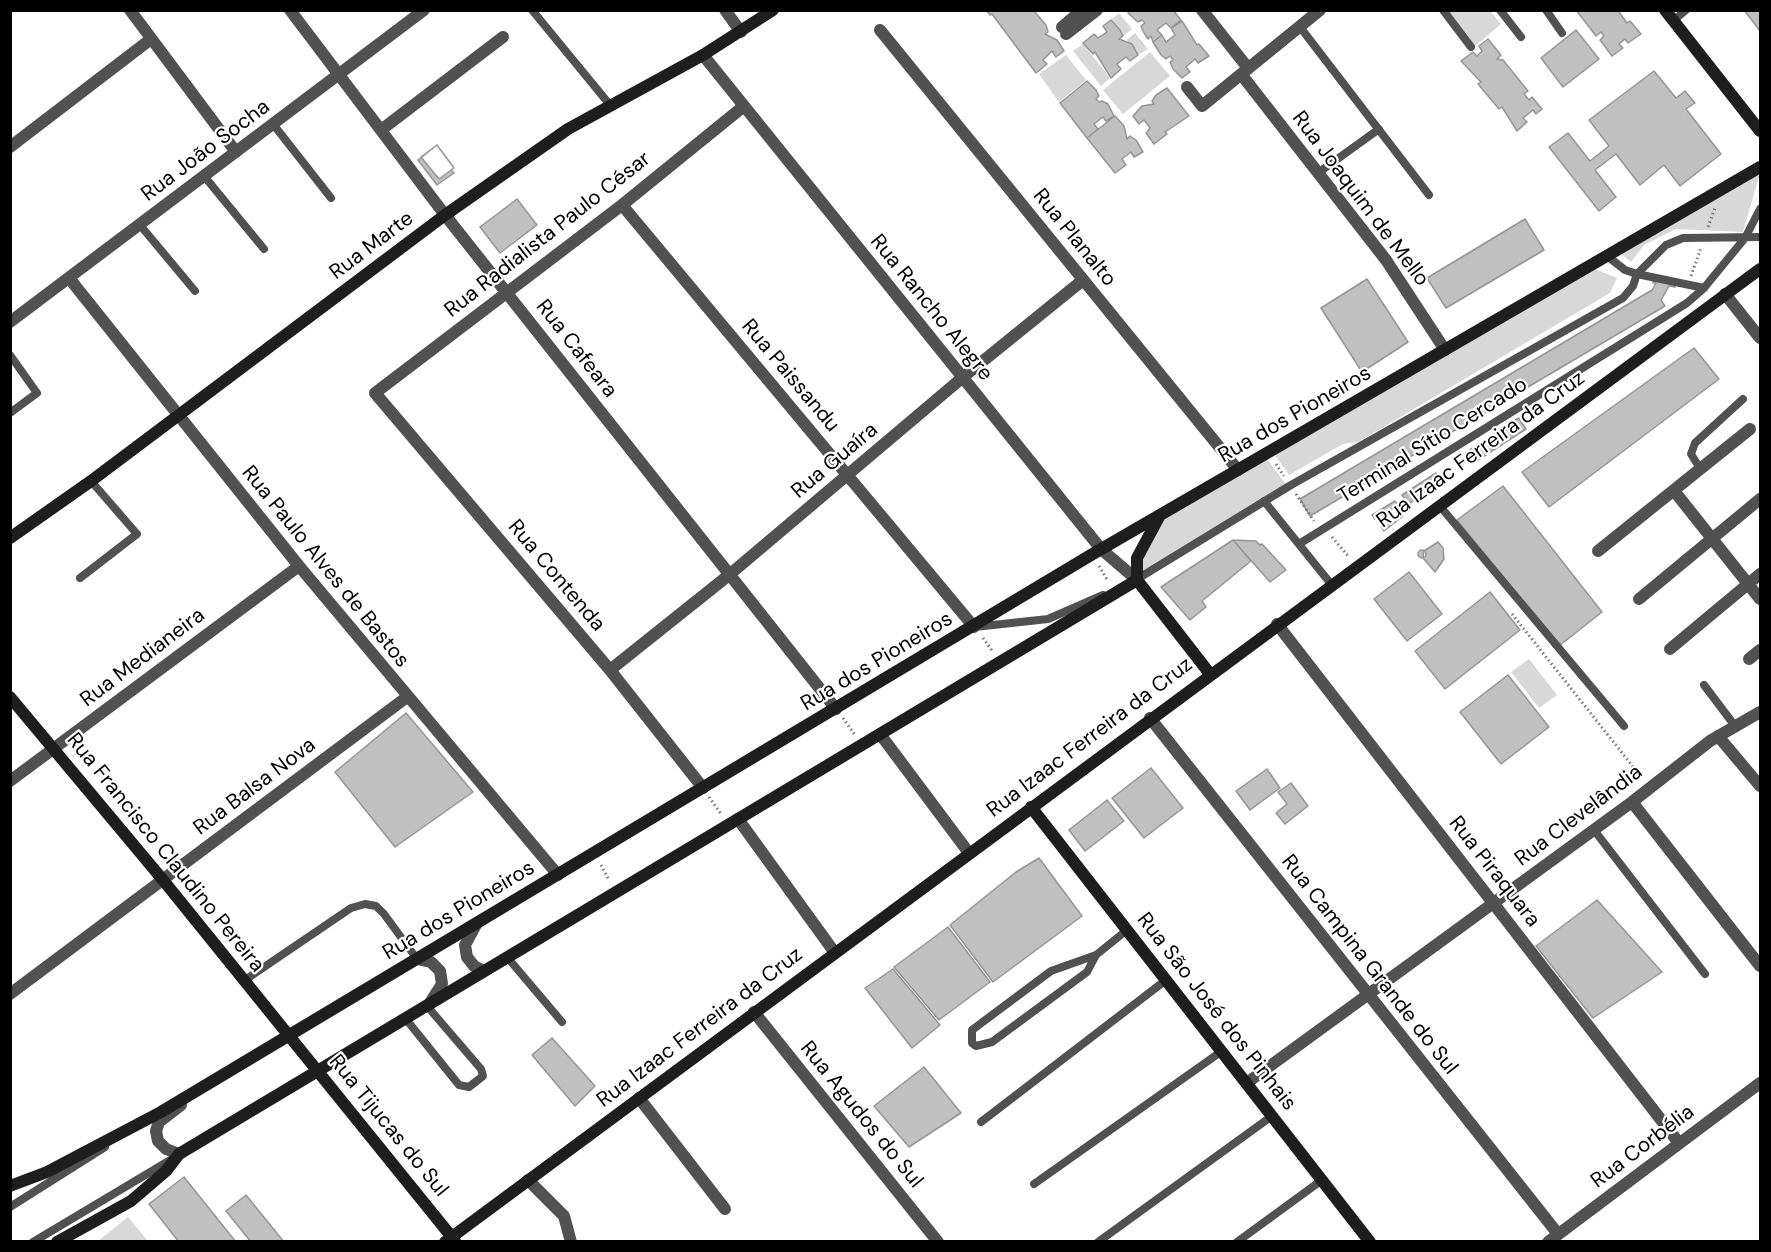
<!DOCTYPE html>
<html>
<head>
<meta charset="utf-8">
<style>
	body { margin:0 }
	#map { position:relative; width:1771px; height:1252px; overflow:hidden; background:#fff; font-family:"DM Sans",sans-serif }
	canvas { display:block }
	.frame { position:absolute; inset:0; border:12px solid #000; pointer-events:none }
</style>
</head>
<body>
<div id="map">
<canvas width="1771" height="1252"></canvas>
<div class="frame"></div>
</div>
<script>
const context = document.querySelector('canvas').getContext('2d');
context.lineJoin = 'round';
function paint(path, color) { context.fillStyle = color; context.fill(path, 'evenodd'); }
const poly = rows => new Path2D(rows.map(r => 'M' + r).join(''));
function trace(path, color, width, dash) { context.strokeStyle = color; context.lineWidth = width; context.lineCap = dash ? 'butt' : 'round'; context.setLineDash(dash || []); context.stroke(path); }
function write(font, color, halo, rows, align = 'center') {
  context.font = font + ' "DM Sans",sans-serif'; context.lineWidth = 4.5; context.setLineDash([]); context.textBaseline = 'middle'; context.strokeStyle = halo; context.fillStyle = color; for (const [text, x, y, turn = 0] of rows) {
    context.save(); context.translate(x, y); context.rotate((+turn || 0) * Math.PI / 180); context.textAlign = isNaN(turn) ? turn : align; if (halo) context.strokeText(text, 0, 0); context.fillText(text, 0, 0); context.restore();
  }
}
const green = poly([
	[1446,11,1490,11,1501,24,1474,47],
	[1119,13,1132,29,1123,36,1111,20],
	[1135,33,1148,49,1138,55,1127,40],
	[1083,44,1110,78,1101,86,1073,51],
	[1150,52,1170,76,1123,114,1103,90],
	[1066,55,1086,80,1059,102,1039,74],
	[1760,173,1743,232,1676,229,1644,245,1631,262,1621,254],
	[1590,267,1617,278,1610,293,1358,442,1343,444,1289,475,1272,451],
	[1265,456,1287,486,1140,577,1140,556,1162,515],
	[1529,659,1557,695,1539,708,1511,672],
	[128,1217,148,1241,98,1241]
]);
const building = poly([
	[986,10,1033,10,1046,25,1048,32,1045,34,1057,40,1064,51,1056,57,1052,51,1043,60,1047,64,1036,73,992,14,990,15,986,10],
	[1173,10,1181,20,1171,28,1166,23,1157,30,1162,35,1153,42,1151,36,1148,39,1144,33,1141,26,1145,23,1142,20,1138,22,1128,13,1129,10,1173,10],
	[1576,10,1622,10,1619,12,1627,23,1630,21,1641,34,1628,43,1625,39,1619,44,1623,48,1612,56,1600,40,1604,36,1601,32,1596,36,1576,10],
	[1744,10,1760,10,1760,31,1744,10],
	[1111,20,1120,30,1123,36,1119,39,1132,44,1138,55,1130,61,1126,57,1117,64,1121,69,1111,78,1095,52,1093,54,1083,43,1094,34,1098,38,1107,32,1103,26,1111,20],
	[1182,21,1197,45,1199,44,1209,56,1198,63,1195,59,1186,67,1190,72,1182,78,1173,69,1170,62,1173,60,1170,56,1166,59,1161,55,1153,42,1162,35,1166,42,1175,35,1171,28,1182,21],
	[1576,30,1599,59,1563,87,1541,58,1576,30],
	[1488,39,1501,55,1497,59,1503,60,1528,91,1524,94,1529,100,1532,97,1542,109,1536,114,1533,110,1523,118,1527,122,1517,131,1502,107,1499,109,1478,84,1481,82,1461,61,1473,52,1477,56,1482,51,1479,46,1488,39],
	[1654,71,1676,98,1685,91,1695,103,1686,109,1721,154,1680,186,1664,165,1640,185,1616,154,1595,170,1616,197,1599,211,1549,147,1568,133,1590,161,1609,146,1589,120,1654,71],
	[1087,81,1096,90,1099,96,1096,99,1099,102,1102,101,1108,104,1114,116,1106,121,1103,117,1094,124,1098,129,1087,138,1060,103,1087,81],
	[1167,88,1189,116,1165,132,1167,134,1154,144,1146,133,1150,128,1144,120,1139,124,1133,116,1142,106,1154,104,1152,101,1156,95,1167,88],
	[1115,116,1124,126,1127,139,1130,136,1136,140,1143,152,1134,157,1131,152,1122,159,1126,165,1115,173,1087,138,1115,116],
	[437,145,454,168,451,170,454,173,437,185,418,160,437,145],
	[437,145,454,168,439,179,421,157,437,145],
	[517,199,537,225,500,253,480,227,517,199],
	[1525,219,1544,250,1446,308,1427,278,1525,219],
	[1367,279,1408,342,1362,372,1321,308,1367,279],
	[1654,279,1676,283,1675,287,1669,286,1661,300,1665,306,1310,516,1300,499,1652,290,1656,283,1653,283,1654,279],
	[1694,348,1719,379,1549,507,1522,472,1694,348],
	[1519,418,1526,429,1475,462,1468,451,1519,418],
	[1436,473,1442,483,1408,504,1402,495,1436,473],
	[1503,486,1602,612,1559,646,1457,520,1503,486],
	[1395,501,1398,505,1375,519,1372,515,1395,501],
	[1400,512,1403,516,1384,531,1381,527,1400,512],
	[1233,540,1251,561,1202,601,1206,607,1190,620,1161,587,1233,540],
	[1233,540,1256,541,1260,545,1262,544,1286,570,1270,582,1233,540],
	[1438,542,1443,548,1444,559,1435,572,1423,558,1424,551,1438,542],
	'1418 554a4 4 0 1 1 8 0a4 4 0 1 1-8 0Z',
	[1409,572,1442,614,1407,641,1374,599,1409,572],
	[1490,592,1520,630,1445,689,1415,651,1490,592],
	[1508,675,1549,727,1501,764,1460,712,1508,675],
	[406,713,473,792,395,847,335,772,406,713],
	[1151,768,1183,808,1144,838,1112,798,1151,768],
	[1267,769,1280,788,1250,810,1236,791,1267,769],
	[1291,783,1308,806,1285,824,1276,813,1287,804,1278,792,1291,783],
	[1107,800,1124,821,1085,851,1069,830,1107,800],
	[1039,858,1082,916,993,982,950,925,1016,872,1039,858],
	[1597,900,1662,972,1593,1018,1536,946,1597,900],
	[948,927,990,982,939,1020,894,967,948,927],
	[893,969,940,1025,912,1048,865,988,893,969],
	[552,1038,595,1086,575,1106,532,1055,552,1038],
	[924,1067,961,1113,909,1147,874,1106,924,1067],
	[184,1177,236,1242,179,1242,149,1204,184,1177],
	[246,1195,284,1242,251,1242,226,1211,246,1195]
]);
const path = poly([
	[1708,227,1715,208],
	[1691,276,1701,248],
	[1276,464,1284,476],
	[1296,494,1314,521],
	[1332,537,1349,557],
	[1099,566,1108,581],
	[1512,614,1642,778],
	[983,638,993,652],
	[843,718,855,735],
	[709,797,721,814],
	[601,865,609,880]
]);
const lane = poly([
	[532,10,610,105],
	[1443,10,1471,47],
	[1500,10,1521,37],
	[1546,10,1562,33],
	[1673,21,1686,10],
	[1300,27,1429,195],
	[273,124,331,198],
	[1318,173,1379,129],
	[204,176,264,249],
	[140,225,195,291],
	[1607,256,1625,270,1637,274,1704,288],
	[10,355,37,393,10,413],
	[1701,470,1691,454,1695,443,1743,399],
	[1264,501,1331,584],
	[1439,505,1624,726],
	[1299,544,1687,303,1704,288,1745,238,1760,209],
	[80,578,137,534,91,481],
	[1134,581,1291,485,1623,298,1633,286,1637,274,1666,245,1683,238,1760,237],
	[975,627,1048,619,1103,595],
	[1704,685,1735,726],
	[1594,830,1705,974],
	[1096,955,1087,972,992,1042,976,1046,972,1043,972,1030,1051,971,1096,955,1127,930],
	[507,957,562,1022],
	[245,980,351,908,365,904,376,906,384,914,417,959],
	[405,1018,459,1085,469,1087,483,1076,481,1069,427,1006],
	[981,1122,1166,980],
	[1034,1184,1222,1051],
	[10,1207,105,1147],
	[33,1242,172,1159],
	[1098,1242,1272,1116],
	[1237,1242,1322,1180]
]);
const street = poly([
	[130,10,236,152],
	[290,10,445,215,836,709],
	[725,10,741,32],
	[1202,10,1248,68],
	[1062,27,1082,10],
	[880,30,1238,470],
	[1066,34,1097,10],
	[703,55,1101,549,1137,580],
	[1241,74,1386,260,1445,350],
	[1187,87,1202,106,1320,10],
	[381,130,503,37],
	[10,147,151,39],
	[622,205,974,627],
	[69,278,299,566,558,875],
	[1725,294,1760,338],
	[10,322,424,10],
	[1675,492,1760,599],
	[1598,551,1750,429],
	[1639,599,1760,499],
	[1277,624,1679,1143],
	[1670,649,1760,574],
	[1749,659,1760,650],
	[610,670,729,575,962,378,1083,280],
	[1150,718,1558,1234],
	[880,734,969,853],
	[1718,736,1760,786],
	[10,781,299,566],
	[703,788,610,670,375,393,622,205,744,106],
	[1632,802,1760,966],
	[738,819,835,953],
	[477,923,465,945,467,957,474,966,484,971],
	[417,959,431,962,440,971,442,984,430,1003],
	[10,994,407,697],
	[754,1012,938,1242],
	[1248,1082,1632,802,1710,741,1760,712],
	[639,1098,725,1209],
	[179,1154,166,1149,158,1141,156,1131,159,1122,181,1105],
	[528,1180,564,1216,571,1242],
	[1548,1242,1760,1083]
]);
const secondary = poly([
	[1665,10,1760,131],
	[1159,517,1137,558,1137,580,1210,674],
	[10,538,91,481,445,215,568,129,703,55,773,10],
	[10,697,163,880,455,1241],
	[1031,807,1370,1242],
	[10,1186,47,1172,161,1112,1091,555,1760,167],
	[57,1242,131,1201,166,1171,179,1154,1137,580],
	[445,1242,1760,269]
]);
const streetNames = [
	["Rua João Socha",206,151,-37],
	["Rua Joaquim de Mello",1360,199,53],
	["Rua Radialista Paulo César",548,235,-38],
	["Rua Planalto",1074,238,51],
	["Rua Marte",372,246,-37],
	["Rua Rancho Alegre",931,308,51],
	["Rua Cafeara",576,349,52],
	["Rua Paissandu",790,376,50],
	["Rua dos Pioneiros",1295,415,-30],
	["Terminal Sítio Cercado",1433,441,-32],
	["Rua Izaac Ferreira da Cruz",1481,450,-36],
	["Rua Guaíra",835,461,-40],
	["Rua Paulo Alves de Bastos",325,567,51],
	["Rua Contenda",556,576,50],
	["Rua Medianeira",143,658,-37],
	["Rua dos Pioneiros",877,662,-31],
	["Rua Izaac Ferreira da Cruz",1090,738,-37],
	["Rua Balsa Nova",255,787,-37],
	["Rua Clevelândia",1579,816,-37],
	["Rua Francisco Claudino Pereira",165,853,51],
	["Rua Piraquara",1494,872,52],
	["Rua dos Pioneiros",459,911,-31],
	["Rua Campina Grande do Sul",1369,965,52],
	["Rua São José dos Pinhais",1216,1012,52],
	["Rua Izaac Ferreira da Cruz",700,1028,-37],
	["Rua Agudos do Sul",861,1115,51],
	["Rua Tijucas do Sul",388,1126,51],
	["Rua Corbélia",1643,1147,-37]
];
paint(green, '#d8d8d8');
paint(building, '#c0c0c0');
trace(building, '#959595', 1.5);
trace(path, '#737373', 3, [1.5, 3]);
trace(lane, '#515151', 8);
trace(street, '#515151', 12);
trace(secondary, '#1e1e1e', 12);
write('21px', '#000', '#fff', streetNames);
</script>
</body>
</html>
